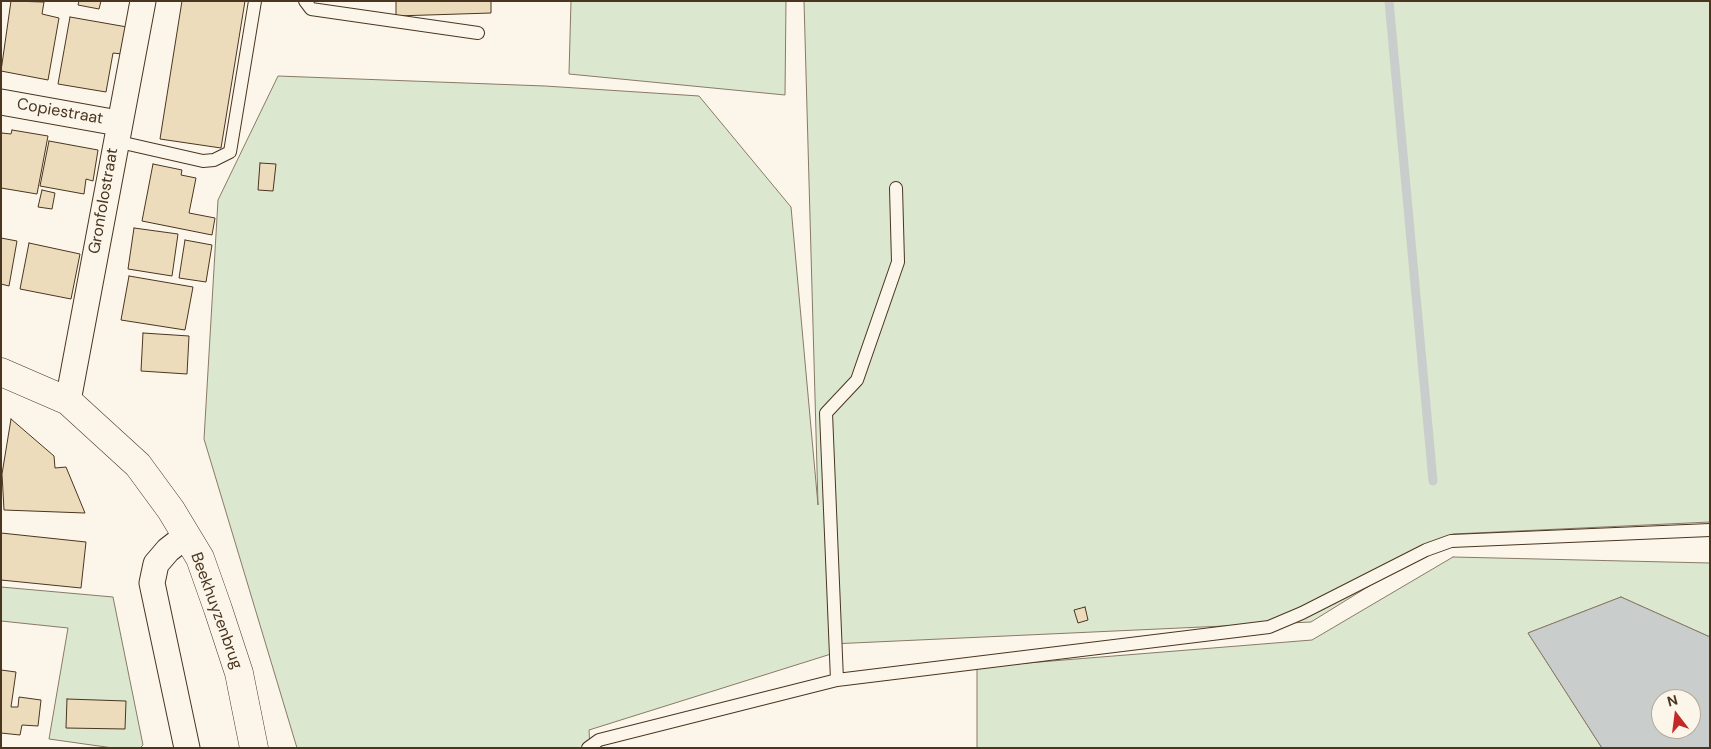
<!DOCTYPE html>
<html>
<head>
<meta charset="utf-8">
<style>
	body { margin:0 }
	#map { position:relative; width:1711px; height:749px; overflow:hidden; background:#fbf6e9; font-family:"DM Sans",sans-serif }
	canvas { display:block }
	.frame { position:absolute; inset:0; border:2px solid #4a3520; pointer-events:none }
	.north { position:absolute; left:1651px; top:689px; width:50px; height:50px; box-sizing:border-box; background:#fbf6e9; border:1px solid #b4a999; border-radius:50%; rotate:345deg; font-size:14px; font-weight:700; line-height:20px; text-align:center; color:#4a3520 }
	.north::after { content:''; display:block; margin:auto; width:18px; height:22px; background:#c62828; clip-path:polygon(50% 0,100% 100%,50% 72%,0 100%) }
</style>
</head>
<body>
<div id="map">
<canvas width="1711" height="749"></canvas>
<div class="frame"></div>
<div class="north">N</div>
</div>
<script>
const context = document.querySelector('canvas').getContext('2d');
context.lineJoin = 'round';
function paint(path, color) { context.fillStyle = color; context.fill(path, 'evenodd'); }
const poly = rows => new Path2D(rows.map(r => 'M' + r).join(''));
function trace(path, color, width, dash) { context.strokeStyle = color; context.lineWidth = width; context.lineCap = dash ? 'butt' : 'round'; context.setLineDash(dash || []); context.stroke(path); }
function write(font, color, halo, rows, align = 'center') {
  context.font = font + ' "DM Sans",sans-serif'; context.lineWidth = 4; context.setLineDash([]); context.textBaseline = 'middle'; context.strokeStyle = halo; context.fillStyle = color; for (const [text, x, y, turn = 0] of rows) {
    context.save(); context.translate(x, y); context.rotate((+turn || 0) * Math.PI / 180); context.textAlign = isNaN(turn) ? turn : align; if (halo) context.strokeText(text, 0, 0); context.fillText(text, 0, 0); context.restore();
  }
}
const green = poly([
	[571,1,786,1,785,95,569,74,571,1],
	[804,1,1710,1,1710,522,1453,534,1311,622,831,644,831,654,589,730,590,748,297,748,204,439,218,200,278,76,545,86,699,96,791,207,818,505,804,1],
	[1453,557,1710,563,1710,637,1621,597,1528,633,1602,748,977,748,977,667,1312,640,1453,557],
	[1,587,113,597,143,745,140,748,113,748,49,739,68,628,1,621,1,587]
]);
const water = poly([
	[1621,597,1710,637,1710,748,1602,748,1528,633,1621,597],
	[1661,699,1691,699,1691,729,1661,729,1661,699]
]);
const stream = poly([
	[1389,1,1433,481]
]);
const building = poly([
	[11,1,44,2,42,14,59,18,48,80,1,71,11,1],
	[79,1,101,1,99,9,78,5,79,1],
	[182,1,245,1,221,148,160,139,182,1],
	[396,1,491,1,491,13,396,16,396,1],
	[70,17,127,27,122,54,113,53,106,92,58,84,70,17],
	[12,130,48,136,37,194,1,188,1,136,2,133,11,134,12,130],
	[49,141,98,150,93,181,86,179,84,194,40,186,49,141],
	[260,163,276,164,273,191,258,190,260,163],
	[153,164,182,170,181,175,196,178,189,213,215,218,212,235,142,221,153,164],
	[42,190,55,193,52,209,38,207,42,190],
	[134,228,178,234,172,276,128,269,134,228],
	[1,238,17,241,9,286,1,284,1,238],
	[185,240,212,245,206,282,179,278,185,240],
	[29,243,80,254,71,299,20,289,29,243],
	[129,276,193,287,185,330,121,320,129,276],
	[143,333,189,336,187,374,141,371,143,333],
	[11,419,54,456,55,468,66,467,85,513,4,510,2,474,11,419],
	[1,533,86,542,81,588,1,580,1,533],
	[1085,607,1088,620,1078,623,1074,610,1085,607],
	[1,670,16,672,11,707,18,707,19,697,41,700,38,726,22,725,20,735,1,733,1,670],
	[67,699,126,701,125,729,66,728,67,699]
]);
const lane = poly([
	[305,1,311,9,478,33],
	[115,141,203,161,214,160,230,152,255,1],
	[837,680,826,413,857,380,898,262,896,188],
	[588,748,599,740,837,680,1269,627,1302,613,1426,550,1451,541,1710,530]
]);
const street = poly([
	[1,102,118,123],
	[68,401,143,1],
	[186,536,168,550,156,564,152,583,187,748]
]);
const secondary = poly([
	[1,372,68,401,138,465,171,510,200,558,218,609,239,673,254,748]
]);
const streetNames = [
	["Copiestraat",60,112,10],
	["Gronfolostraat",104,201,-80],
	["Beekhuyzenbrug",216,611,70]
];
paint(green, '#dce7d0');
trace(green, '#887966', 1);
paint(water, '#c9cecd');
trace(water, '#887966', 1);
trace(stream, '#c9cecd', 9);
paint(building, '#ecdcbc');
trace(building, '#4a3520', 1);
trace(lane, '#4a3520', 14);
trace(street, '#4a3520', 27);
trace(secondary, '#4a3520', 29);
trace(lane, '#fbf6e9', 12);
trace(street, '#fbf6e9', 25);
trace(secondary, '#fbf6e9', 28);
write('16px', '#4a3520', '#fbf6e9', streetNames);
</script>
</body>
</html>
